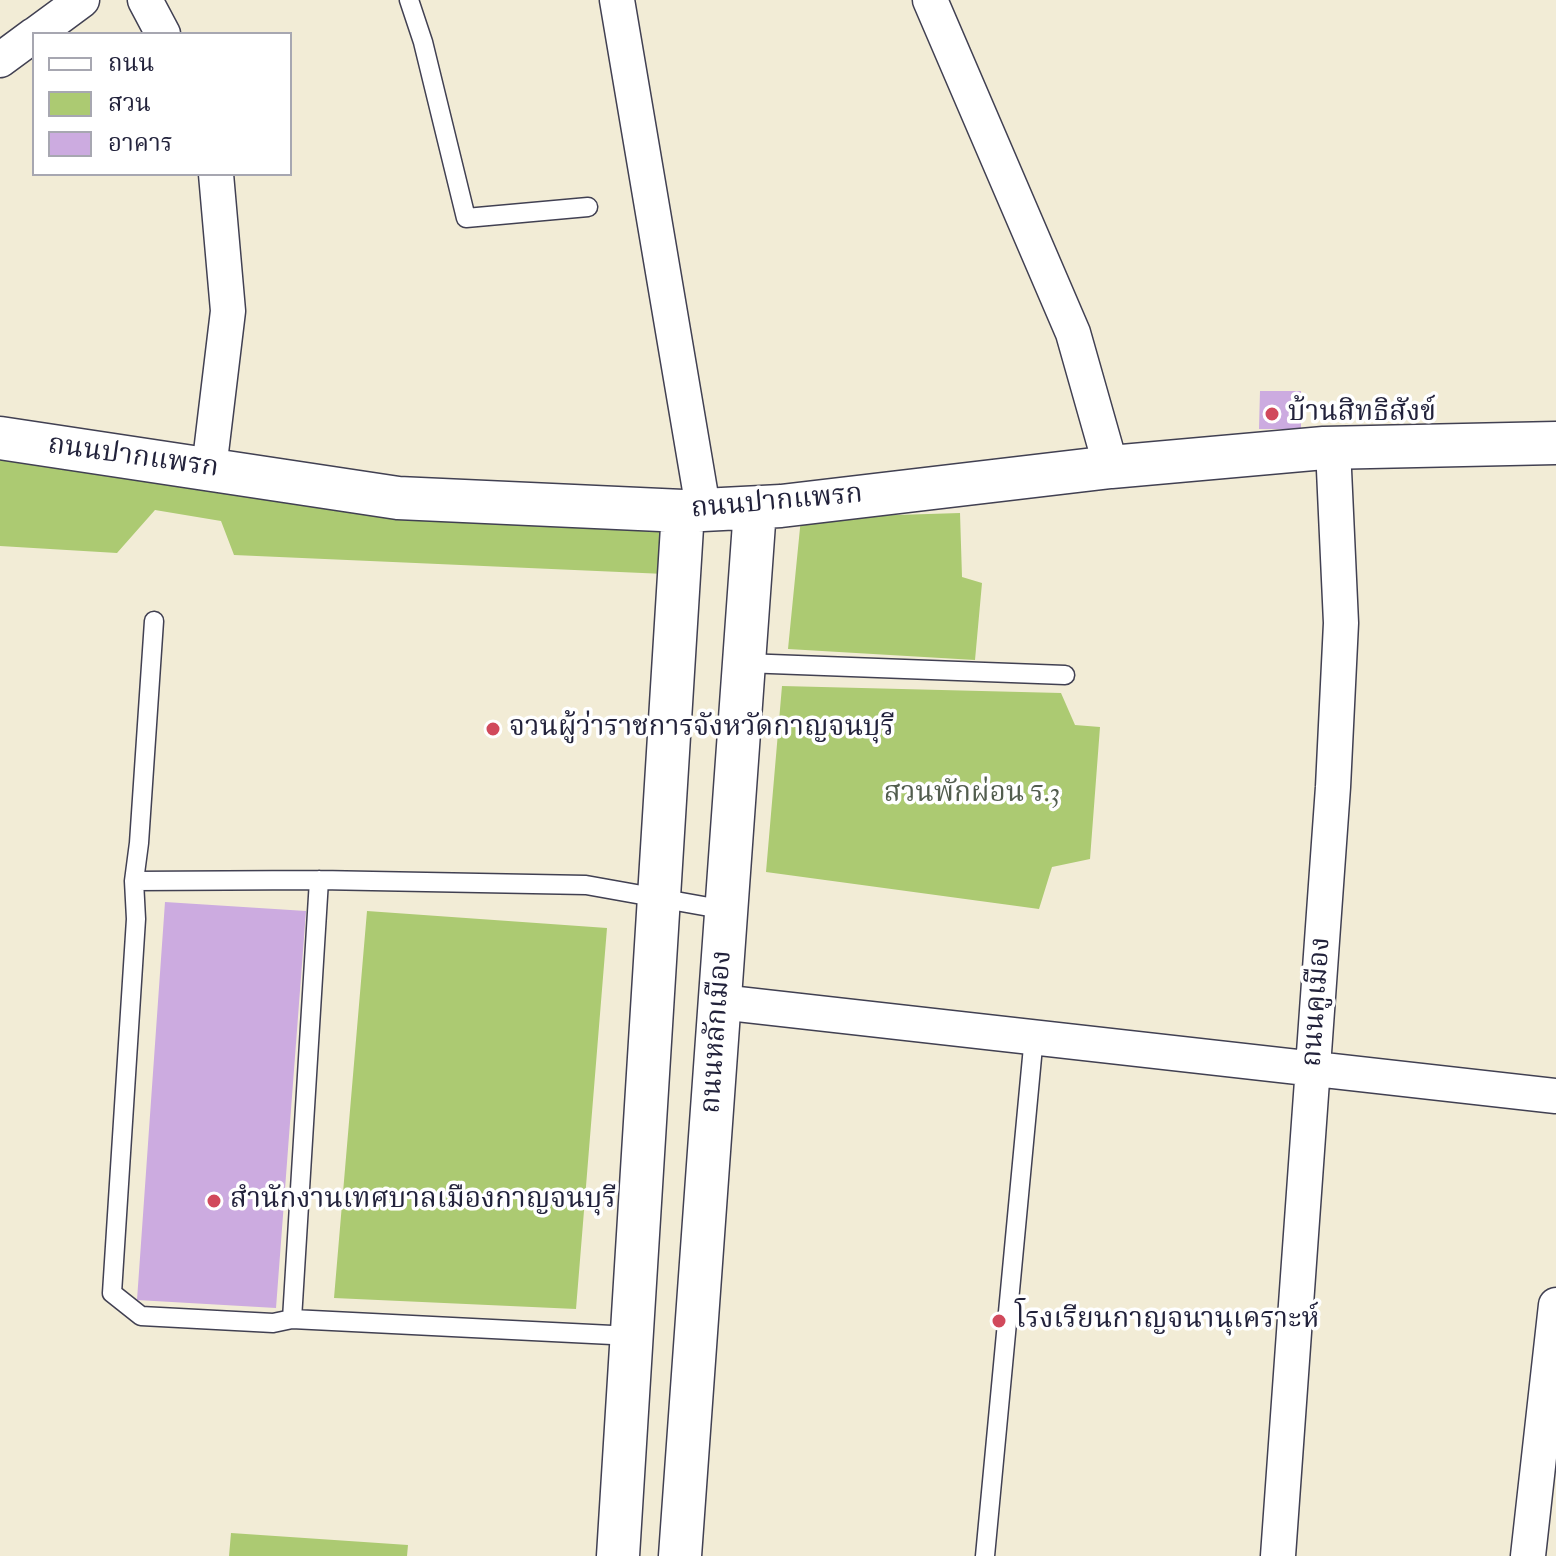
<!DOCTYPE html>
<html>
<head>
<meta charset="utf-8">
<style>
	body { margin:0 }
	#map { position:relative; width:1556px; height:1556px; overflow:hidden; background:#f2ecd6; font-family:"IM FELL Double Pica","Noto Serif Thai",serif }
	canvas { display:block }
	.legend { position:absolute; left:32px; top:32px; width:260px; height:144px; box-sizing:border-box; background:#fff; border:2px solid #a7a7b1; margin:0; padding:10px 14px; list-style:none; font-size:24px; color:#22223b }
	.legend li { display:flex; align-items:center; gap:16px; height:40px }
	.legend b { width:40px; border:2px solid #a7a7b1 }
</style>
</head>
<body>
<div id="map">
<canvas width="1556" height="1556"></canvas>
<ul class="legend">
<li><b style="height:10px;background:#fff"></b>ถนน</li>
<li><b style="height:22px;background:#acca72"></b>สวน</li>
<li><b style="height:22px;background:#ccabe0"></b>อาคาร</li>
</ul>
</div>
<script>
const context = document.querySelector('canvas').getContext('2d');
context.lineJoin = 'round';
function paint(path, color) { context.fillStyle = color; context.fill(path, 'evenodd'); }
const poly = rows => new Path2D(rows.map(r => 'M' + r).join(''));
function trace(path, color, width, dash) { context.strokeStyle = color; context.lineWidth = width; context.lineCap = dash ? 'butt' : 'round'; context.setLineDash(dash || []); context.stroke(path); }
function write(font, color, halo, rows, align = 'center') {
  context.font = font + ' "IM FELL Double Pica","Noto Serif Thai",serif'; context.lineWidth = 7; context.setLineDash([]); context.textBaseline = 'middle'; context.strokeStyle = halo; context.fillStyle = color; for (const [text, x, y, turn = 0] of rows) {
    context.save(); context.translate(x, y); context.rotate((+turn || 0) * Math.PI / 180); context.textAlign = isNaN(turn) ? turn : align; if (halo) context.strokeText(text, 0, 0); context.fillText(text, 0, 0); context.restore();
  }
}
const green = poly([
	[0,453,667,522,665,574,234,555,221,521,155,510,117,553,0,546],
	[960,513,962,577,982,583,975,660,788,649,801,518],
	[782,686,1061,693,1075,725,1100,727,1090,859,1052,867,1039,909,766,872],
	[367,911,607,928,576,1309,334,1298],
	[231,1533,408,1545,407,1556,229,1556]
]);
const building = poly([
	[1260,391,1301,391,1301,429,1259,429],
	[165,902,306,911,276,1308,137,1300]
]);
const service = poly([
	[409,0,423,42,466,218,588,207],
	[744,663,1065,675],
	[319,880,292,1319,273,1323,141,1316,112,1293,136,919,134,881,319,880,586,885,726,910],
	[134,881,139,843,154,621],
	[292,1319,632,1336],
	[985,1556,1034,1036]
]);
const minor = poly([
	[145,0,163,34],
	[617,0,703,508],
	[930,0,1073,333,1111,467],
	[36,34,82,0],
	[0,60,34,35],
	[209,469,228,311,216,174],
	[720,1002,1556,1096],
	[1278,1556,1333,787,1341,623,1333,448],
	[1528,1556,1556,1305]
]);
const tertiary = poly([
	[0,438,398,498,683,511,781,506,1111,467,1324,448,1556,443],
	[618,1556,683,511],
	[680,1556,755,509]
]);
const markers = [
	[1272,414,8,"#d1495b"],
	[493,729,8,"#d1495b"],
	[214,1201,8,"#d1495b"],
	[999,1321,8,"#d1495b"]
];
const poiNames = [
	["บ้านสิทธิสังข์",1288,414],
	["จวนผู้ว่าราชการจังหวัดกาญจนบุรี",509,729],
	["สำนักงานเทศบาลเมืองกาญจนบุรี",230,1201],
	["โรงเรียนกาญจนานุเคราะห์",1015,1321]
];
const streetNames = [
	["ถนนปากแพรก",133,458,8],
	["ถนนปากแพรก",777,503,-5],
	["ถนนคูเมือง",1318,1002,-86],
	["ถนนหลักเมือง",718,1032,-86]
];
const parkNames = [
	["สวนพักผ่อน ร.3",972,795]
];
paint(green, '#acca72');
paint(building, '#ccabe0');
trace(service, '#414052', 21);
trace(minor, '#414052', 37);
trace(tertiary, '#414052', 45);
trace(service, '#fff', 18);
trace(minor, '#fff', 34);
trace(tertiary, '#fff', 42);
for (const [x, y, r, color] of markers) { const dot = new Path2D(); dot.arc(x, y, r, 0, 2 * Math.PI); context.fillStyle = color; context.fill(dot); trace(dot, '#fff', 3); }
write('28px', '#22223b', '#fff', poiNames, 'left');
write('28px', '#22223b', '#fff', streetNames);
write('28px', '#525d4e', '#fff', parkNames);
</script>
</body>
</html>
